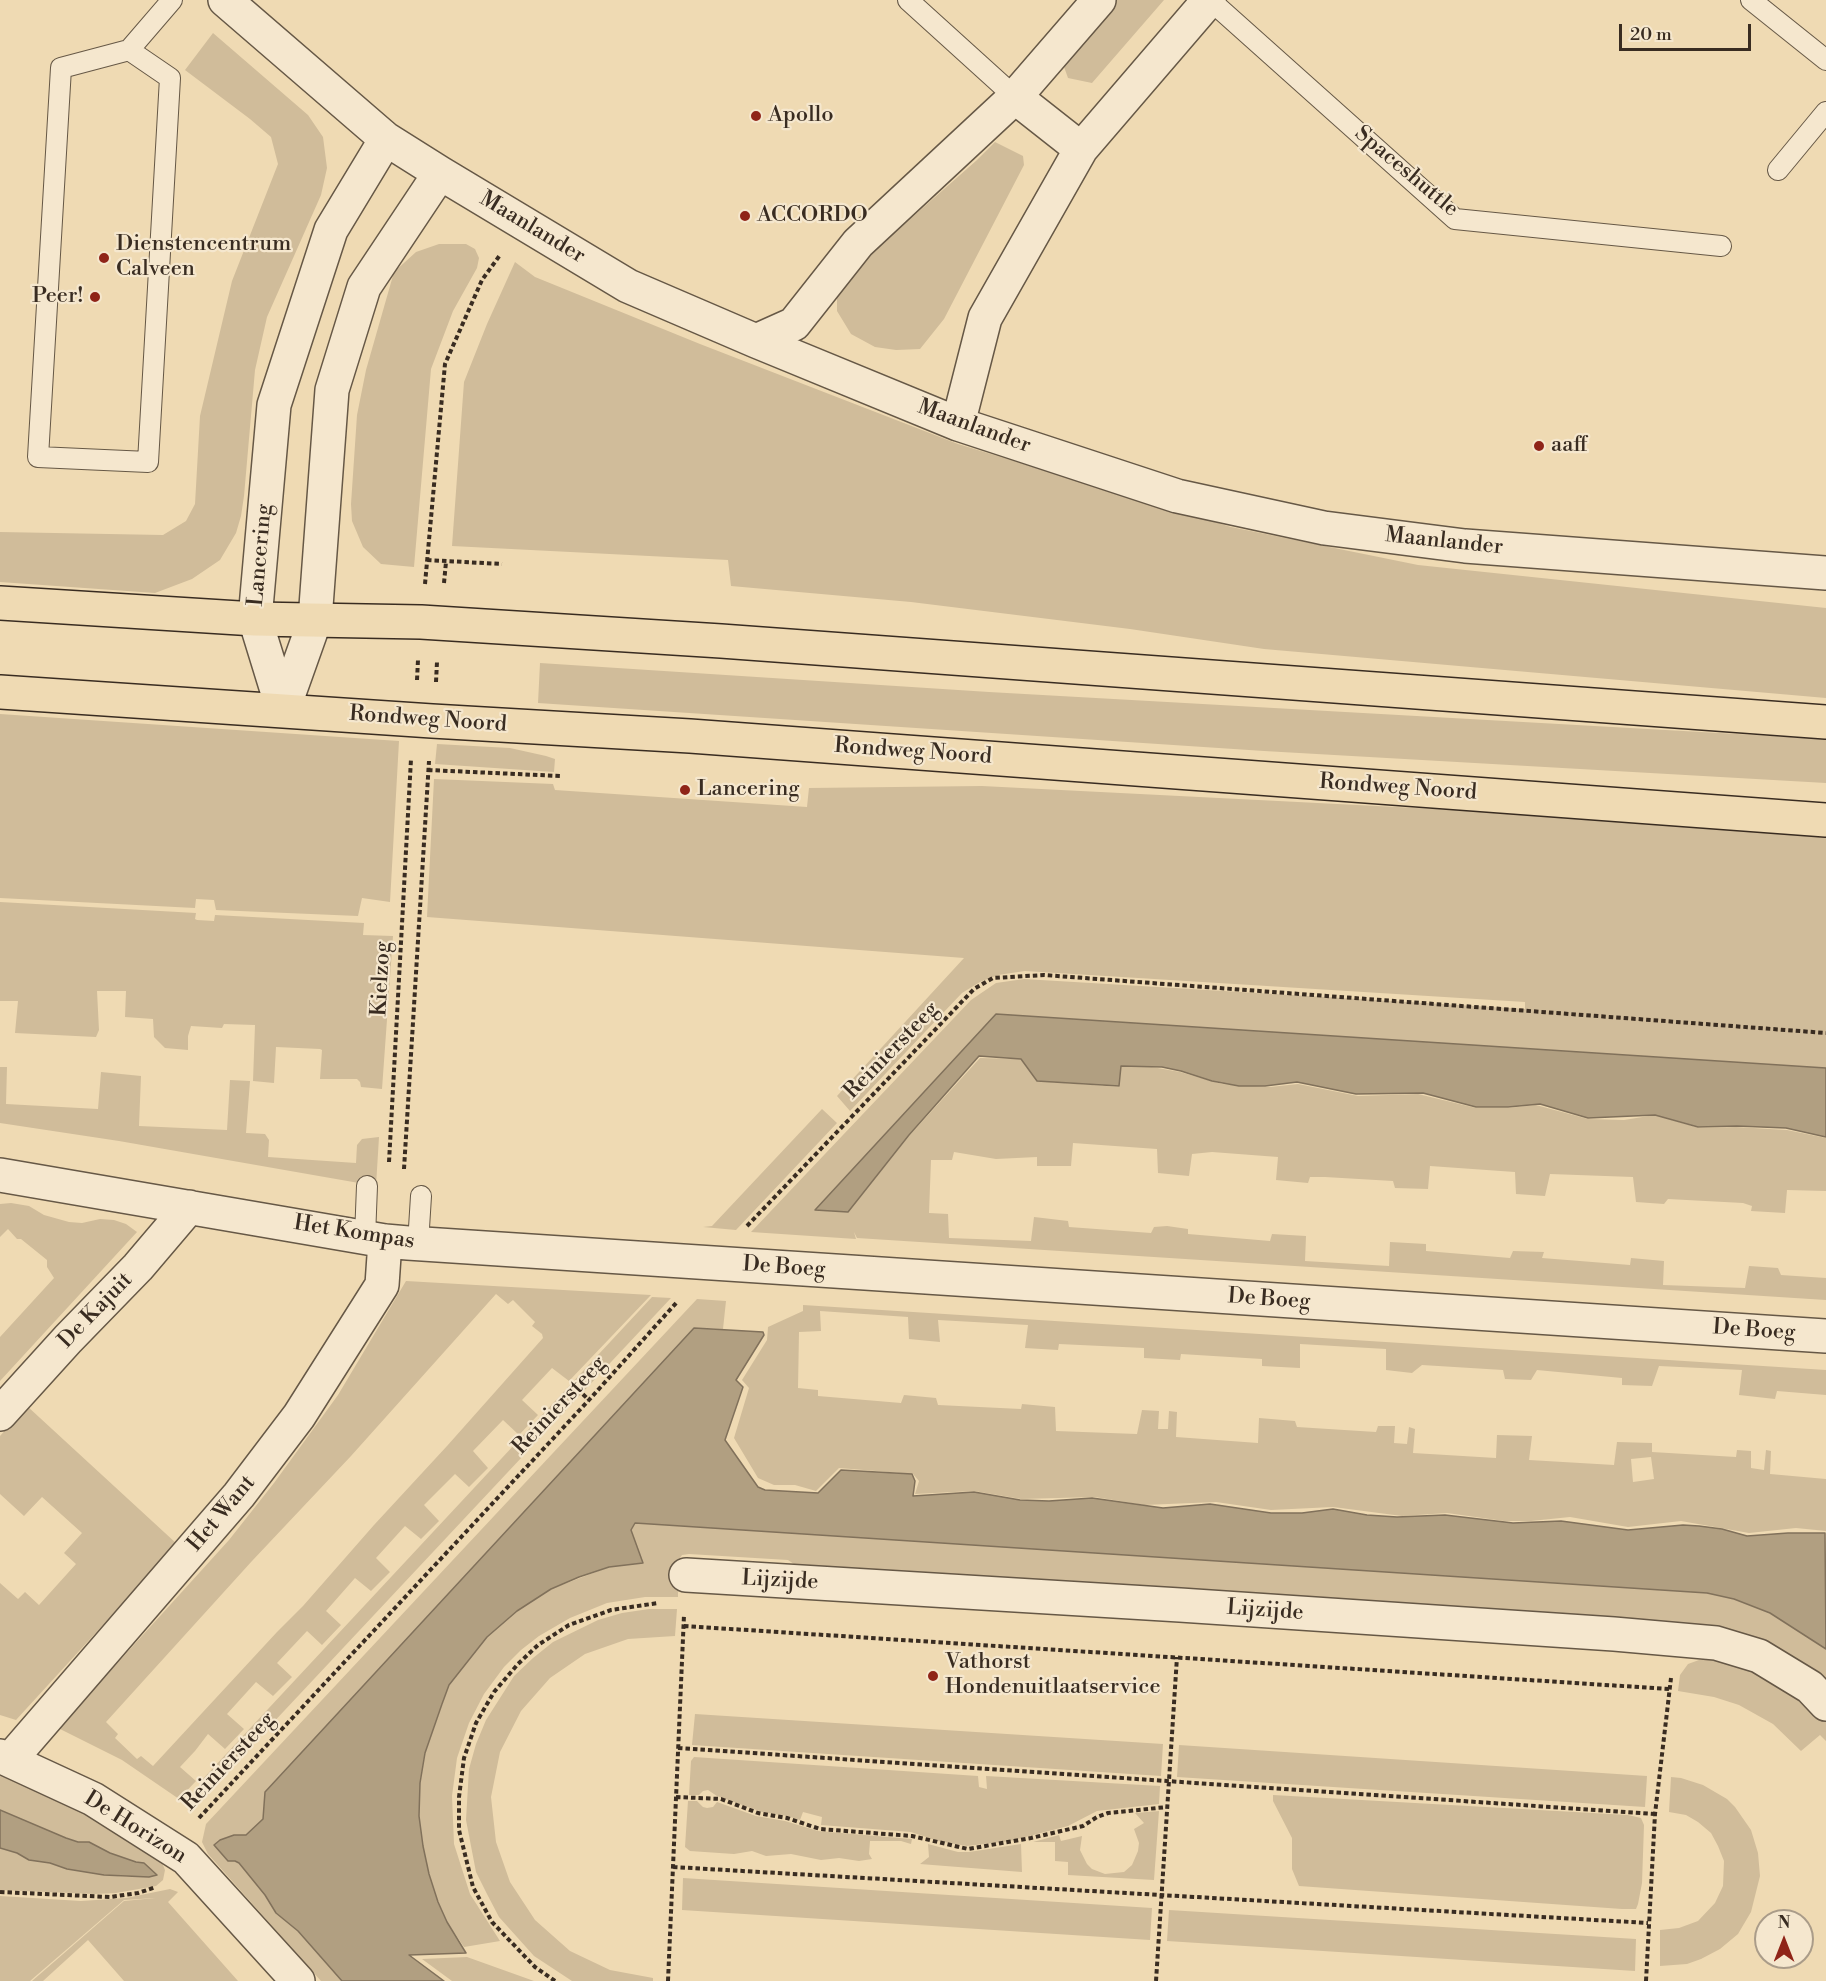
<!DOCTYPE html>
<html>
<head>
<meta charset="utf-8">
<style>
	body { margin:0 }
	#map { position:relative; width:1826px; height:1981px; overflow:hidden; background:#efdab3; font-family:"Libre Bodoni",serif }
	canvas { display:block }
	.north { position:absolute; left:1754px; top:1909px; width:60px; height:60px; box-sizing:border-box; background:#f5e7ce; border:2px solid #aa9c89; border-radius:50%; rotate:0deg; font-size:16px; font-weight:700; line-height:24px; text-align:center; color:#392c21 }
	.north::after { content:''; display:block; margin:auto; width:21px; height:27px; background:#8f2418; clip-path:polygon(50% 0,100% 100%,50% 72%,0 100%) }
	.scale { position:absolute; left:1619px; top:24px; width:132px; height:27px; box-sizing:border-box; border:3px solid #392c21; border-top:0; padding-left:8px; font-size:18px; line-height:21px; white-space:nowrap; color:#392c21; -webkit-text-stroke:4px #f5e7ce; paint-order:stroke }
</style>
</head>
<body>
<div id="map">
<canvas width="1826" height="1981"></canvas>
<div class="north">N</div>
<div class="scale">20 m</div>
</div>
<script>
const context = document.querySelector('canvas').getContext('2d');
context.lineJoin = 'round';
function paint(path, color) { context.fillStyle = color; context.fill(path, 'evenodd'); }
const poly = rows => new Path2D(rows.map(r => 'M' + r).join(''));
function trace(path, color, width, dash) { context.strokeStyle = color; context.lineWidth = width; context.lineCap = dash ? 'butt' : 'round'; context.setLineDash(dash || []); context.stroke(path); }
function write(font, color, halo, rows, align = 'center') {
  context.font = font + ' "Libre Bodoni",serif'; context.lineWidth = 4.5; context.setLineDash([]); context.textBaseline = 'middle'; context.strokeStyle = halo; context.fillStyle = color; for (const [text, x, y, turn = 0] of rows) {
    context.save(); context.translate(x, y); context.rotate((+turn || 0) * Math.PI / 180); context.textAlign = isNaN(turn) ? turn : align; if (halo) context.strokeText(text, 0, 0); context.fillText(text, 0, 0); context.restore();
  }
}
const green = poly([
	[1114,0,1164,0,1092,83,1068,78,1063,64],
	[213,33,308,115,323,137,327,168,321,195,267,317,255,370,244,496,241,516,236,533,220,560,192,579,155,593,0,582,0,532,163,535,186,521,195,504,200,416,232,281,278,164,271,137,250,119,185,70],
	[995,142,1023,156,1024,165,944,319,920,349,896,350,875,347,851,334,837,311,837,293,867,257,977,160],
	[439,244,466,244,475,249,479,258,477,268,453,311,431,369,414,567,381,564,363,547,352,521,351,504,357,415,366,370,394,272,416,252],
	[515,262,535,277,700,344,958,444,1231,527,1418,565,1826,608,1826,698,1264,649,1130,629,911,602,731,586,728,560,452,546,464,382,487,324],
	[540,663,989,692,1826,739,1826,783,1264,751,538,703],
	[0,714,399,741,390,902,362,898,358,916,216,910,214,900,196,899,195,908,0,898],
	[437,744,510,748,546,756,555,759,554,772,435,764],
	[434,779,553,784,555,790,807,807,809,788,982,786,1594,817,1826,832,1826,1068,996,1014,816,1209,848,1212,909,1136,980,1058,1021,1059,1037,1081,1119,1087,1121,1067,1152,1067,1180,1072,1222,1084,1270,1087,1298,1084,1358,1096,1418,1094,1476,1108,1508,1108,1536,1105,1588,1119,1624,1120,1655,1115,1699,1128,1736,1127,1787,1130,1826,1138,1826,1191,1787,1190,1785,1213,1751,1211,1752,1206,1743,1203,1668,1199,1664,1204,1636,1202,1633,1177,1550,1174,1545,1196,1516,1194,1515,1172,1430,1166,1428,1189,1395,1188,1393,1181,1325,1177,1310,1177,1308,1183,1276,1180,1278,1157,1212,1152,1192,1154,1189,1176,1158,1173,1157,1149,1073,1143,1071,1166,1037,1166,1037,1157,996,1159,954,1152,952,1160,931,1160,929,1213,948,1214,949,1238,1031,1241,1034,1217,1068,1221,1069,1227,1151,1233,1154,1227,1167,1226,1188,1229,1188,1234,1270,1241,1272,1234,1306,1236,1305,1261,1389,1266,1390,1242,1426,1244,1426,1251,1510,1258,1513,1251,1544,1252,1542,1258,1630,1265,1631,1258,1664,1261,1663,1285,1745,1288,1749,1266,1778,1268,1781,1275,1826,1278,1826,1300,857,1238,854,1232,856,1239,751,1232,971,1000,996,983,1024,979,1525,1009,1525,1002,1025,971,998,975,980,982,962,993,850,1111,837,1096,964,958,427,917],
	[0,902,196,913,195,919,197,920,214,921,215,915,364,923,363,935,393,936,382,1089,361,1087,360,1082,357,1079,320,1079,322,1050,320,1049,276,1047,274,1083,253,1081,255,1025,224,1024,222,1028,191,1026,188,1036,188,1050,165,1048,154,1037,153,1019,125,1017,126,991,97,991,99,1030,96,1037,15,1033,18,1001,0,1001],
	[0,1067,7,1067,6,1104,98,1109,101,1072,141,1076,139,1126,227,1130,230,1080,250,1081,246,1133,265,1134,269,1140,268,1157,356,1163,357,1145,362,1139,379,1137,376,1186,119,1141,0,1123],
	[822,1109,837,1123,736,1230,703,1227,712,1226],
	[11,1203,29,1206,44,1215,69,1222,82,1223,100,1219,114,1220,126,1224,137,1232,0,1381,0,1337,54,1278,47,1267,47,1260,21,1239,17,1239,8,1229,0,1237,0,1204],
	[406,1281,651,1295,569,1381,552,1368,522,1400,538,1415,519,1435,503,1420,473,1451,488,1468,469,1487,455,1474,424,1505,439,1521,421,1539,405,1526,376,1558,390,1572,371,1591,355,1578,326,1611,341,1625,322,1645,307,1631,277,1663,292,1677,273,1696,256,1682,227,1714,244,1729,225,1749,208,1734,195,1751,180,1767,196,1781,179,1799,122,1760,60,1729,63,1723,229,1540,274,1483,338,1395],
	[496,1294,508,1304,513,1300,535,1322,532,1326,542,1334,543,1338,447,1446,374,1525,303,1606,277,1632,153,1766,141,1756,137,1759,115,1738,118,1734,106,1722,252,1561,351,1456],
	[652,1297,671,1298,210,1790,200,1782],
	[697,1299,726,1301,723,1329,694,1328,265,1792,264,1819,246,1835,234,1835,214,1845,228,1860,235,1861,239,1863,265,1895,276,1913,298,1931,342,1981,321,1981,208,1854,202,1842,206,1824],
	[803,1305,1826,1370,1826,1395,1777,1391,1775,1399,1739,1395,1742,1370,1659,1366,1652,1386,1622,1385,1622,1378,1537,1370,1531,1380,1505,1379,1503,1370,1422,1365,1412,1373,1386,1370,1386,1349,1300,1344,1300,1368,1262,1366,1262,1359,1181,1354,1180,1360,1144,1358,1144,1348,1059,1344,1058,1350,1025,1348,1028,1325,938,1320,940,1342,909,1339,908,1317,820,1311,821,1331,799,1332,798,1388,818,1390,818,1396,901,1403,904,1395,936,1398,938,1405,1021,1409,1022,1404,1055,1407,1056,1431,1137,1434,1142,1410,1159,1411,1158,1429,1168,1429,1169,1411,1177,1412,1176,1437,1258,1443,1259,1418,1295,1421,1297,1427,1376,1432,1378,1426,1395,1426,1394,1443,1407,1444,1409,1427,1415,1429,1413,1453,1496,1458,1497,1435,1532,1436,1529,1460,1614,1465,1617,1442,1652,1443,1652,1452,1736,1457,1737,1450,1751,1451,1751,1468,1764,1470,1766,1450,1771,1451,1770,1474,1826,1479,1826,1531,1796,1528,1749,1533,1681,1521,1628,1527,1570,1517,1531,1521,1504,1521,1447,1513,1402,1516,1333,1507,1271,1510,1216,1502,1144,1505,1095,1497,1021,1499,974,1491,915,1494,919,1481,913,1474,839,1468,816,1491,795,1485,774,1485,758,1478,734,1438,749,1388,742,1380,767,1340,768,1327,803,1311],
	[1651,1457,1654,1479,1633,1482,1631,1459],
	[27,1406,177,1544,16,1720,0,1715,0,1583,18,1599,25,1592,39,1605,76,1564,64,1553,82,1533,42,1497,24,1516,0,1494,0,1436],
	[635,1523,1707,1593,1734,1599,1770,1613,1826,1649,1826,1683,1806,1667,797,1566,788,1560,689,1554,682,1555,678,1561,678,1597,645,1597,607,1603,570,1618,539,1636,521,1650,504,1667,484,1694,469,1723,457,1758,452,1796,454,1844,470,1894,500,1941,464,1947,447,1922,438,1902,429,1874,423,1846,419,1816,420,1783,425,1753,449,1685,487,1637,517,1611,551,1589,609,1567,642,1563,631,1530],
	[649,1609,677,1609,675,1636,628,1639,585,1654,550,1678,521,1711,500,1752,491,1797,496,1842,510,1882,535,1920,570,1951,610,1970,653,1978,653,1981,572,1981,534,1956,499,1917,487,1894,476,1872,466,1820,469,1769,476,1744,486,1720,514,1676,533,1658,553,1642,598,1620,622,1613],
	[1711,1659,1723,1661,1765,1676,1826,1718,1826,1741,1820,1735,1801,1751,1773,1724,1739,1705,1714,1697,1678,1691,1680,1675,1688,1664,1699,1660],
	[695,1714,1163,1744,1161,1776,692,1745],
	[1179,1745,1647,1776,1645,1807,1177,1777],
	[694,1757,978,1776,979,1787,987,1789,986,1776,1160,1786,1159,1804,1097,1811,1068,1826,1010,1841,967,1846,938,1841,911,1832,821,1825,822,1817,803,1812,800,1820,787,1816,762,1812,717,1796,708,1790,703,1791,699,1795,689,1795,691,1761],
	[0,1775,31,1788,94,1818,161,1860,165,1870,163,1880,156,1886,116,1893,94,1894,0,1890,0,1848,17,1853,29,1860,50,1863,68,1869,104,1875,130,1877,144,1863,136,1862,110,1853,89,1842,78,1842,66,1838,0,1810],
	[1671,1777,1681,1778,1703,1785,1727,1799,1735,1807,1751,1830,1758,1853,1760,1876,1751,1912,1738,1934,1720,1949,1701,1959,1687,1964,1660,1966,1660,1930,1679,1928,1698,1921,1715,1903,1723,1886,1724,1861,1718,1846,1711,1833,1698,1822,1686,1815,1669,1812],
	[1273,1795,1628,1815,1641,1818,1644,1825,1642,1883,1638,1904,1636,1909,1622,1909,1299,1886,1292,1869,1292,1838,1273,1801],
	[688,1801,697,1801,703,1807,707,1808,713,1807,717,1802,756,1816,785,1821,818,1831,912,1839,911,1844,901,1841,870,1841,869,1854,872,1859,859,1861,839,1858,821,1860,791,1854,766,1856,752,1851,734,1854,690,1851,685,1847],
	[1159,1811,1154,1880,1068,1875,1068,1862,1055,1861,1055,1842,1033,1842,1059,1835,1061,1841,1082,1836,1080,1850,1087,1864,1092,1869,1105,1874,1124,1872,1132,1865,1138,1851,1139,1843,1134,1829,1144,1823,1135,1813],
	[928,1844,958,1852,969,1852,1021,1844,1022,1872,920,1864,929,1857],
	[683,1878,1152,1908,1150,1940,682,1910],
	[170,1889,178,1892,168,1902,238,1981,124,1981,88,1940,43,1981,32,1981,124,1901,155,1898,124,1900,30,1981,0,1981,0,1896,81,1901,126,1898],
	[1169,1910,1636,1939,1635,1971,1167,1941],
	[467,1957,534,1981,452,1981,422,1959]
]);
const water = poly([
	[996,1014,1826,1068,1826,1137,1786,1128,1737,1126,1698,1127,1655,1115,1588,1118,1540,1104,1508,1107,1476,1107,1423,1093,1356,1094,1297,1082,1265,1086,1239,1086,1212,1081,1181,1071,1162,1067,1121,1066,1119,1086,1037,1081,1021,1059,979,1056,909,1135,848,1212,815,1210,996,1014],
	[694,1328,763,1332,764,1335,736,1380,743,1387,725,1440,758,1487,765,1490,818,1493,841,1470,912,1474,915,1481,913,1496,974,1492,1020,1500,1049,1501,1092,1498,1163,1508,1210,1504,1271,1513,1302,1513,1333,1509,1367,1515,1397,1517,1445,1515,1513,1523,1561,1521,1628,1530,1683,1525,1699,1526,1722,1529,1747,1536,1788,1533,1825,1533,1826,1649,1770,1613,1734,1599,1707,1593,635,1523,631,1530,643,1563,609,1567,579,1577,551,1589,517,1611,487,1637,449,1685,442,1704,425,1753,420,1783,419,1816,423,1846,429,1874,438,1902,447,1922,466,1953,409,1955,444,1981,342,1981,298,1931,276,1913,265,1895,239,1863,235,1861,228,1861,214,1845,220,1840,234,1835,246,1835,263,1819,265,1792,694,1328],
	[0,1810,66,1838,78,1842,89,1842,110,1853,136,1862,144,1863,157,1875,149,1877,104,1875,67,1869,50,1863,29,1860,17,1853,0,1848,0,1810]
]);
const path = poly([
	[427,560,502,564],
	[444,583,446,562],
	[425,584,445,364,482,280,500,255],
	[417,680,418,660],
	[436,682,437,662],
	[428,770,560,776],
	[389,1162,411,759],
	[404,1169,429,761],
	[747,1226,974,989,993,978,1044,975,1084,978,1826,1033],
	[572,1384,589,1400],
	[684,1626,1669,1689],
	[678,1748,1655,1814],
	[676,1797,721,1799,758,1813,787,1818,820,1829,912,1836,968,1849,1031,1838,1083,1826,1097,1817,1108,1813,1167,1807],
	[199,1818,589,1400,677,1302],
	[673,1867,1648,1923],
	[0,1892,110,1897,138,1893,156,1887],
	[555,1981,535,1967,492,1922,473,1887,459,1830,459,1797,464,1758,476,1723,494,1692,518,1664,538,1645,569,1625,611,1610,658,1603],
	[668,1981,684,1615],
	[1156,1981,1177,1657],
	[1646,1981,1655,1814,1671,1678]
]);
const lane = poly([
	[908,0,1015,97],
	[1210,0,1455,219,1721,246],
	[1751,0,1826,60],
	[129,50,170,78,148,462,38,457,61,68,129,50,172,0],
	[1778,170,1826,112],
	[365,1237,367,1186],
	[418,1244,421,1196]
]);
const street = poly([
	[225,0,386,139,440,173,628,286,756,341,958,424,1177,496,1324,528,1465,546,1826,573],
	[1015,97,1081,149],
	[756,341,794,324,858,243,1015,97,1099,0],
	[958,424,985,318,1081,149,1209,0],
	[283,710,255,619,274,405,331,230,386,139],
	[283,710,315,620,332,390,364,287,440,173],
	[0,1175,385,1241,408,1243,1826,1336],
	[0,1414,68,1339,138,1267,189,1207],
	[686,1575,1180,1605,1614,1634,1716,1643,1759,1656,1810,1687,1826,1704],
	[0,1756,93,1799,186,1858,298,1981],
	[10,1760,239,1495,299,1416,382,1285,385,1241]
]);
const primary = poly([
	[0,603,255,619,421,622,721,641,1826,722],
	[0,692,432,721,690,736,1826,820]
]);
const markers = [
	[756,116,6,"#8f2418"],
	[745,216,6,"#8f2418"],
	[104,258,6,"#8f2418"],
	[95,297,6,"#8f2418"],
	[1539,446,6,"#8f2418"],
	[685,790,6,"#8f2418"],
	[933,1676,6,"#8f2418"]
];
const poiNames = [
	["Apollo",768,116],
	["ACCORDO",757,216],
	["Dienstencentrum",116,245],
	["Calveen",116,270],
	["Peer!",83,297,"right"],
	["aaff",1551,446],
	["Lancering",697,790],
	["Vathorst",945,1663],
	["Hondenuitlaatservice",945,1688]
];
const streetNames = [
	["Spaceshuttle",1406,172,40],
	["Maanlander",532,228,31],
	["Maanlander",974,427,20],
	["Maanlander",1444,542,6],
	["Lancering",261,555,-85],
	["Rondweg Noord",428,720,4],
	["Rondweg Noord",913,752,4],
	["Rondweg Noord",1398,788,4],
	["Kielzog",382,979,-87],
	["Reiniersteeg",892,1051,-46],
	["Het Kompas",354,1233,9],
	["De Boeg",784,1268,4],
	["De Boeg",1269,1300,4],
	["De Kajuit",96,1311,-46],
	["De Boeg",1754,1331,4],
	["Reiniersteeg",560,1406,-47],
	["Het Want",222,1514,-50],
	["Lijzijde",780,1581,3],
	["Lijzijde",1265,1611,4],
	["Reiniersteeg",229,1762,-47],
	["De Horizon",135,1828,32]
];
paint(green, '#d0bc9a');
paint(water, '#b19f81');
trace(water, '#81715b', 1.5);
trace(lane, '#665846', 22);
trace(street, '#665846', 36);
trace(primary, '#392c21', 36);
trace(path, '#392c21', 4, [4.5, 3]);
trace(lane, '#f5e7ce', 20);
trace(street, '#f5e7ce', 33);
trace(primary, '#efdab3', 33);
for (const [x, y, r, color] of markers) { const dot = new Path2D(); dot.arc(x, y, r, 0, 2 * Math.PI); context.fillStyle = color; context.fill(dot); trace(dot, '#f5e7ce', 2); }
write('22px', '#392c21', '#f5e7ce', poiNames, 'left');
write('22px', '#392c21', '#f5e7ce', streetNames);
</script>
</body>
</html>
